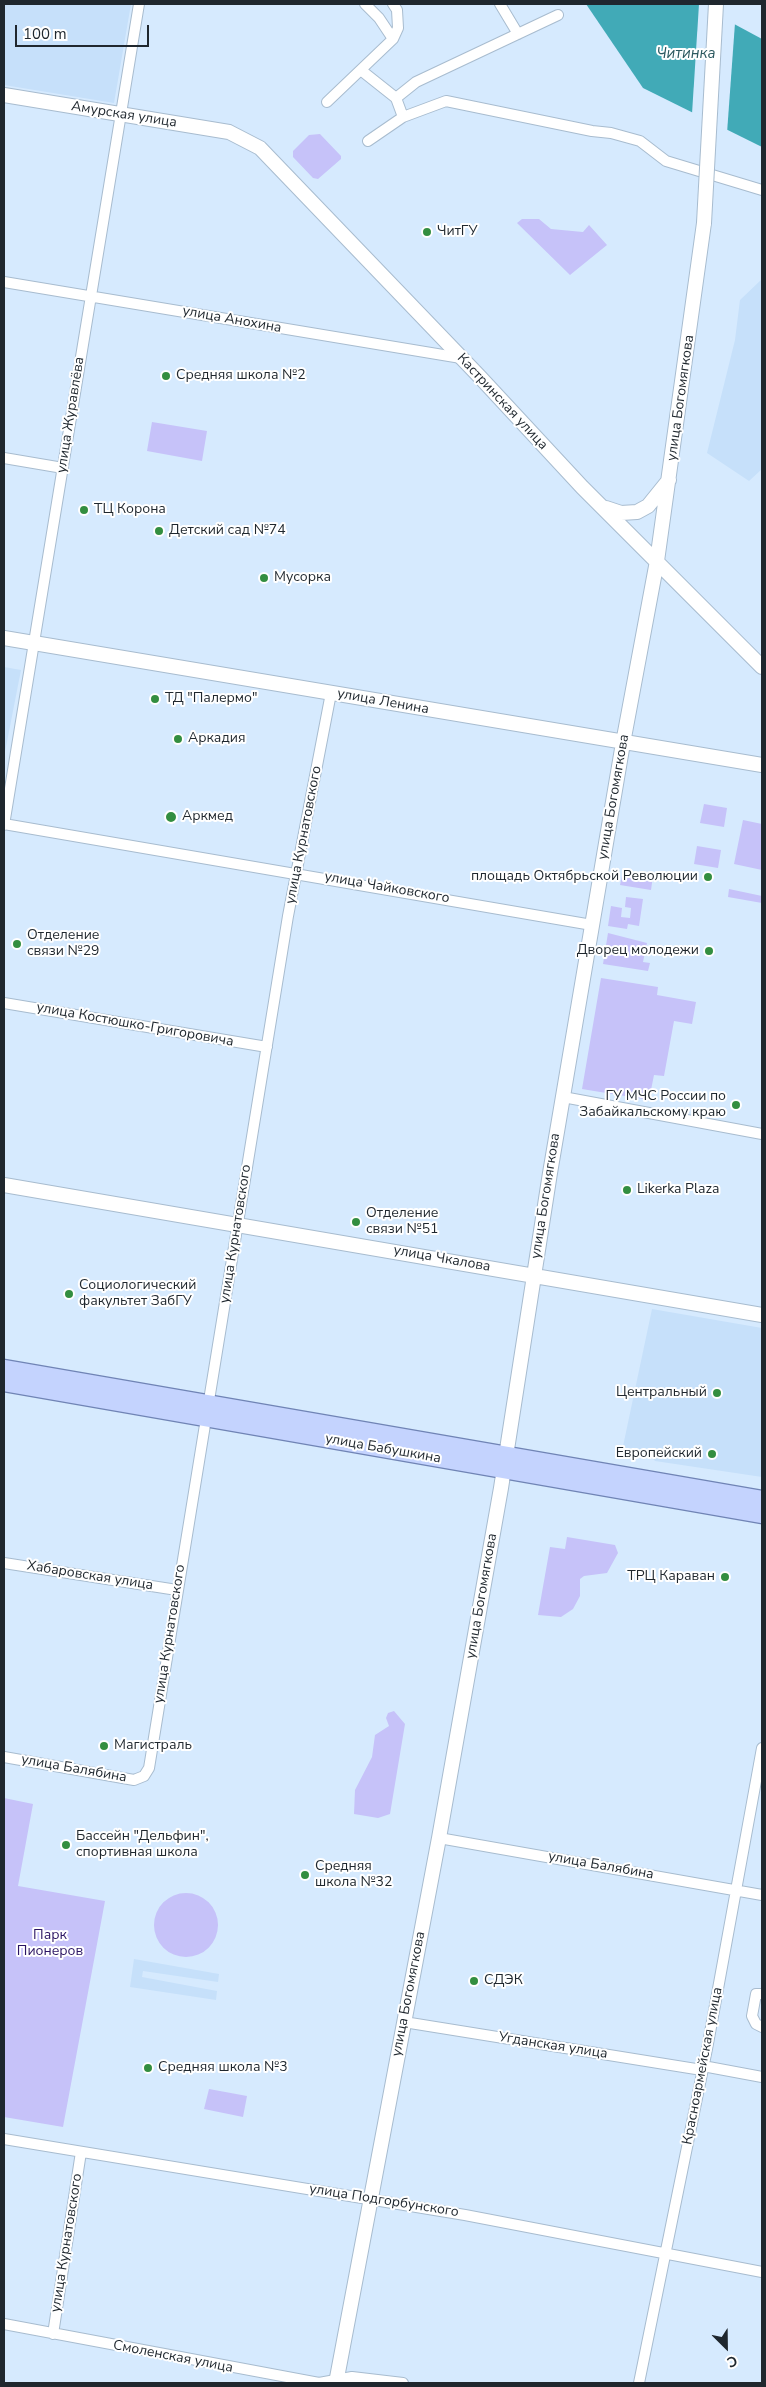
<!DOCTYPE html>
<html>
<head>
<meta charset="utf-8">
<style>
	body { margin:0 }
	#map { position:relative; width:766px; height:2387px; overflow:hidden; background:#d6eafe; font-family:"Nunito Sans",sans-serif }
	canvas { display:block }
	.frame { position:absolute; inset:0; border:5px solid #1f272e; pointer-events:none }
	.north { position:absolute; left:701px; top:2322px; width:50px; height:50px; -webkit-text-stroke:4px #fff; paint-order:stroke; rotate:157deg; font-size:14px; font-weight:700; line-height:20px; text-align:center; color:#1f272e }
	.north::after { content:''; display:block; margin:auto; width:18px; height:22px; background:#1f272e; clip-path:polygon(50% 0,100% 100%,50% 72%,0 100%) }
	.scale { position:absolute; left:15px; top:25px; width:134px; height:22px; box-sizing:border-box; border:2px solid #1f272e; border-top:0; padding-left:6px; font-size:15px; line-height:18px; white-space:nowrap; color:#1f272e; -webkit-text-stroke:4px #fff; paint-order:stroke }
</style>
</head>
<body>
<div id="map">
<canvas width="766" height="2387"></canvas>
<div class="frame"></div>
<div class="north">С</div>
<div class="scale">100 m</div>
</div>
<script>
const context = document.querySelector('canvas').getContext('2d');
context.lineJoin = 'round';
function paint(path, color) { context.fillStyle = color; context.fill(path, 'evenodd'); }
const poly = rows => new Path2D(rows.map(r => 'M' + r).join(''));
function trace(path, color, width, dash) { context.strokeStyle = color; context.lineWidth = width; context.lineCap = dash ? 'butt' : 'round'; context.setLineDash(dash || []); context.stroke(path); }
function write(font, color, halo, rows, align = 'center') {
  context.font = font + ' "Nunito Sans",sans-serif'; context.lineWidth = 4; context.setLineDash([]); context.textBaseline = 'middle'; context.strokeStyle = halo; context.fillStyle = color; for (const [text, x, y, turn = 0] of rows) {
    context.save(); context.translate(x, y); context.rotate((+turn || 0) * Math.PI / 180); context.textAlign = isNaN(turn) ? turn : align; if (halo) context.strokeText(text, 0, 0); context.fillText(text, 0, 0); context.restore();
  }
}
const built = poly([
	[4,4,131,4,114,103,4,85],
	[762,279,762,469,749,481,707,453,735,340,740,300],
	[4,667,21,670,4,757],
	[652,1309,762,1328,762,1477,655,1461,650,1455,622,1451],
	[134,1959,219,1974,218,1982,143,1971,142,1977,217,1991,216,2000,130,1987]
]);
const green = poly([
	[320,134,341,156,341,159,318,179,313,178,293,157,293,151,309,135],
	[522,219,539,219,551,229,583,232,589,225,607,245,570,275,517,223],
	[152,422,207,431,202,461,147,451],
	[704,804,727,808,724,827,700,823],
	[743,820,762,824,762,870,734,864],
	[697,846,721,850,718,868,694,864],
	[623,871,653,876,651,890,620,885],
	[729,889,762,896,762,903,728,897],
	[626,897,643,899,639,926,628,924,627,929,608,926,611,906,622,908,621,917,630,918,631,908,625,907],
	[608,933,647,943,643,962,650,963,648,971,603,964],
	[601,978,658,987,657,995,696,1002,692,1024,674,1021,664,1076,654,1075,649,1100,582,1089],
	[567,1537,615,1545,618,1553,607,1573,584,1576,580,1579,580,1596,573,1609,561,1617,538,1615,550,1547,565,1549],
	[394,1711,405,1724,390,1814,378,1818,354,1814,355,1790,372,1757,375,1735,389,1726,386,1718,388,1713],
	[4,1798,33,1804,18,1886,105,1901,63,2127,4,2117],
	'154 1925a32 32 0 1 1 64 0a32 32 0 1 1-64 0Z',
	[209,2089,247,2096,243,2117,204,2109]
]);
const water = poly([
	[586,4,697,4,762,39,762,147,643,88]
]);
const pier = poly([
	[699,4,735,23,727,133,692,114]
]);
const street = poly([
	[365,4,379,18,393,39],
	[500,4,518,34],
	[362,71,396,98,403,117],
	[396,98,416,82,558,15],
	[327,102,393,39,398,28,397,10,393,4],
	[368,141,403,117,446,101,592,131,611,133,640,141,666,161,762,190],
	[4,282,461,358],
	[4,458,63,468],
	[4,824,592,925],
	[4,825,139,4],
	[4,1003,267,1047],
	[563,1097,762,1134],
	[4,1563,177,1590],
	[4,1757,134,1780,144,1776,149,1768,288,916,331,693],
	[439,1838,762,1895],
	[762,1994,756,1994,752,2016,756,2024,762,2027],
	[404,2022,702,2070],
	[703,2066,762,2077],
	[4,2139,465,2215,762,2272],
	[4,2324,319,2383,352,2377,403,2383],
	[53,2334,81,2152],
	[639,2383,707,2049,762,1748]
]);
const secondary = poly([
	[4,95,229,132,260,148,479,376,582,487,762,667],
	[606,508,621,513,637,512,648,506,669,480],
	[4,638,762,765],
	[4,1185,762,1315],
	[336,2383,439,1838,501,1488,550,1173,623,743,657,561,704,223]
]);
const primary = poly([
	[4,1368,762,1499],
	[4,1383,762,1515]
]);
const secondaryBridge = poly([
	[704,223,716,4]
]);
const markers = [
	[427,232,5,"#338e40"],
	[166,376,5,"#338e40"],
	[84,510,5,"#338e40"],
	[159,531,5,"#338e40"],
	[264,578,5,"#338e40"],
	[155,699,5,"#338e40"],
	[178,739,5,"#338e40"],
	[171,817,6,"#338e40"],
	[708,877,5,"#338e40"],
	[17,944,5,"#338e40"],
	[709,951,5,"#338e40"],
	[736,1105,5,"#338e40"],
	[627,1190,5,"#338e40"],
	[356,1222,5,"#338e40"],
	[69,1294,5,"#338e40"],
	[717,1393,5,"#338e40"],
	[712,1454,5,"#338e40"],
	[725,1577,5,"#338e40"],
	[104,1746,5,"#338e40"],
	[66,1845,5,"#338e40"],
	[305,1875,5,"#338e40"],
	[474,1981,5,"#338e40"],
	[148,2068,5,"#338e40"]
];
const streetNames = [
	["Амурская улица",124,115,9],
	["улица Анохина",232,320,10],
	["улица Богомягкова",681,398,-82],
	["Кастринская улица",502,402,47],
	["улица Журавлёва",71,415,-81],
	["улица Ленина",383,702,10],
	["улица Богомягкова",614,797,-80],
	["улица Курнатовского",304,835,-79],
	["улица Чайковского",387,888,10],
	["улица Костюшко-Григоровича",135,1025,10],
	["улица Богомягкова",546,1196,-81],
	["улица Курнатовского",236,1234,-81],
	["улица Чкалова",442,1259,10],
	["улица Бабушкина",383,1449,10],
	["Хабаровская улица",90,1576,9],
	["улица Богомягкова",482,1596,-80],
	["улица Курнатовского",170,1634,-81],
	["улица Балябина",74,1769,10],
	["улица Балябина",601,1866,10],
	["улица Богомягкова",409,1994,-79],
	["Угданская улица",553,2046,9],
	["Красноармейская улица",703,2066,-79],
	["улица Подгорбунского",384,2201,9],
	["улица Курнатовского",67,2243,-81],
	["Смоленская улица",173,2357,11]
];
const poiNames = [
	["ЧитГУ",437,232],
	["Средняя школа №2",176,376],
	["ТЦ Корона",94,510],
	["Детский сад №74",169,531],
	["Мусорка",274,578],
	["ТД \"Палермо\"",165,699],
	["Аркадия",188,739],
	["Аркмед",182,817],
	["площадь Октябрьской Революции",698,877,"right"],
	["Отделение",27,936],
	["связи №29",27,952],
	["Дворец молодежи",699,951,"right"],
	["ГУ МЧС России по",726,1097,"right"],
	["Забайкальскому краю",726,1113,"right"],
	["Likerka Plaza",637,1190],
	["Отделение",366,1214],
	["связи №51",366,1230],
	["Социологический",79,1286],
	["факультет ЗабГУ",79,1302],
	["Центральный",707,1393,"right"],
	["Европейский",702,1454,"right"],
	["ТРЦ Караван",715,1577,"right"],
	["Магистраль",114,1746],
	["Бассейн \"Дельфин\",",76,1837],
	["спортивная школа",76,1853],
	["Средняя",315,1867],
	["школа №32",315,1883],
	["СДЭК",484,1981],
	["Средняя школа №3",158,2068]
];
const parkNames = [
	["Парк",50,1936],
	["Пионеров",50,1952]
];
const waterNames = [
	["Читинка",686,54]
];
paint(built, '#c6e0fa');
paint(green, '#c6c2f9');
paint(water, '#41aab7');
paint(pier, '#d6eafe');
trace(street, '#a8bccf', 12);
trace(secondary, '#a8bccf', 16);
trace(primary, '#7084b5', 19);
trace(street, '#fff', 10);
trace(secondary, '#fff', 14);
trace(primary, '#c4d3fe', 16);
trace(secondaryBridge, '#a8bccf', 16, []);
trace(secondaryBridge, '#fff', 14);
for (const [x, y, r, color] of markers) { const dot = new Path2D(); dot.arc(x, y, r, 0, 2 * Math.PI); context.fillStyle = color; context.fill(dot); trace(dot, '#fff', 2); }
write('14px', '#1f272e', '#fff', streetNames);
write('14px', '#1f272e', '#fff', poiNames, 'left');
write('14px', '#2b1563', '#fff', parkNames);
write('italic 15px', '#2c5960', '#fff', waterNames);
</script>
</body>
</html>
